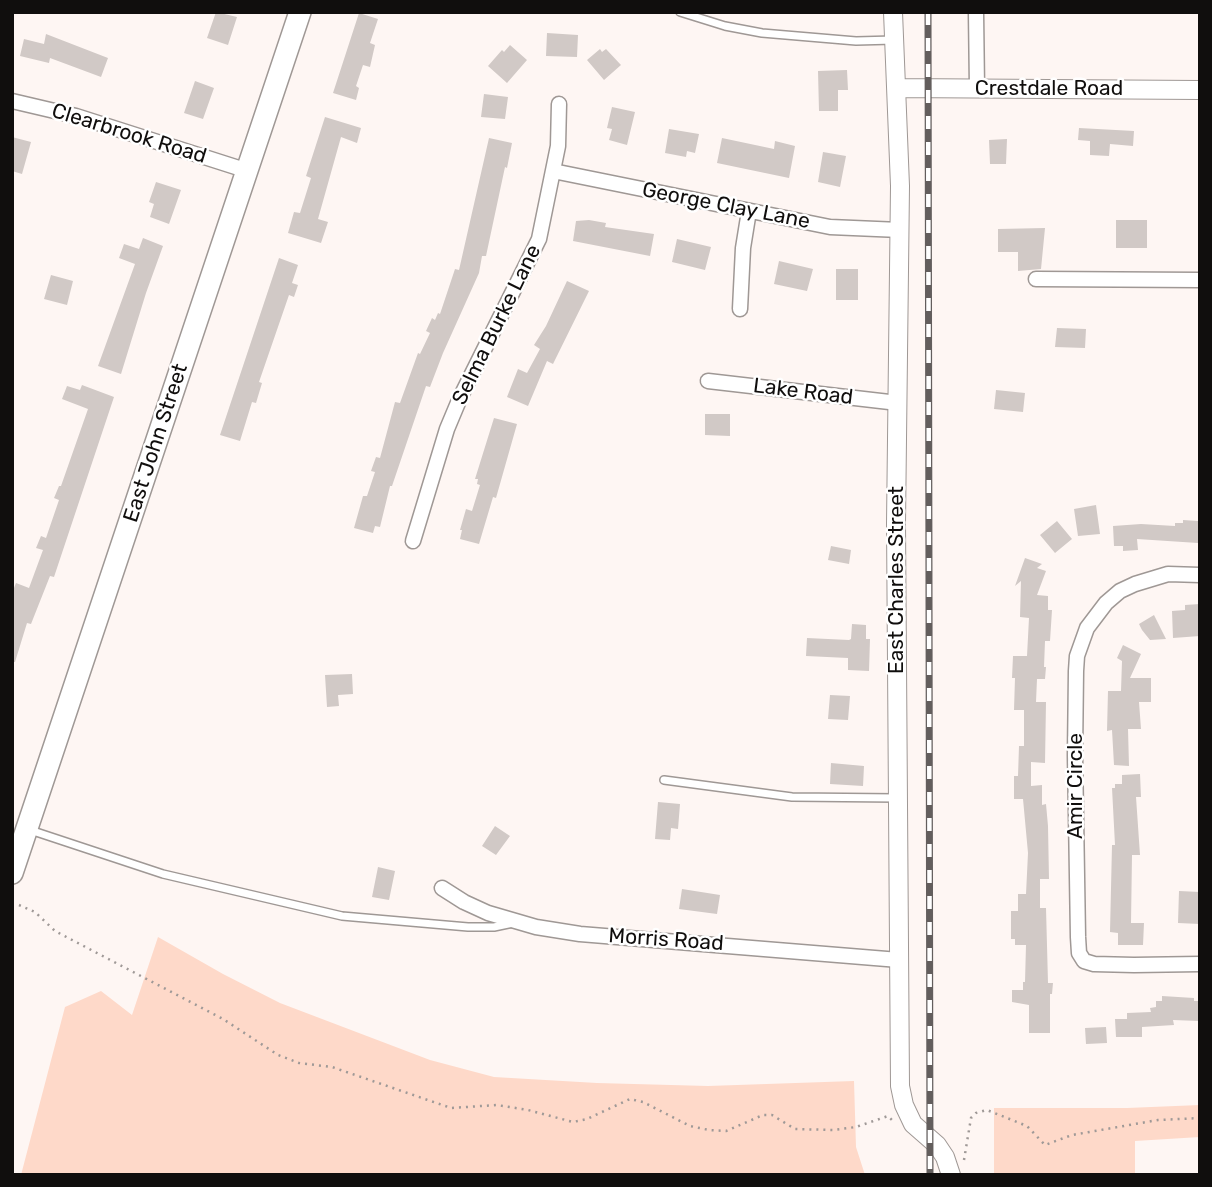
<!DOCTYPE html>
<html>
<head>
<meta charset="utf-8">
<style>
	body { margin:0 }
	#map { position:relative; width:1212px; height:1187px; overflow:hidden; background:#fef6f3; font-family:Rubik,sans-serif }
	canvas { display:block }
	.frame { position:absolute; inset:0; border:14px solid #100e0d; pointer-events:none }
</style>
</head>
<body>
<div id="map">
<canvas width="1212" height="1187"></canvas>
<div class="frame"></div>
</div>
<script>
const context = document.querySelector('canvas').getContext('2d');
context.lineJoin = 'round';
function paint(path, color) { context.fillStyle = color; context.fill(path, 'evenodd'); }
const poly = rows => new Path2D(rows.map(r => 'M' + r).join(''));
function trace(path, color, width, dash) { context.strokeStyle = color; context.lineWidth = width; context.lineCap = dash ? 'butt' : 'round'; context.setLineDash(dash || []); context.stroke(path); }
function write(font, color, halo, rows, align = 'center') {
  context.font = font + ' Rubik,sans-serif'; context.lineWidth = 5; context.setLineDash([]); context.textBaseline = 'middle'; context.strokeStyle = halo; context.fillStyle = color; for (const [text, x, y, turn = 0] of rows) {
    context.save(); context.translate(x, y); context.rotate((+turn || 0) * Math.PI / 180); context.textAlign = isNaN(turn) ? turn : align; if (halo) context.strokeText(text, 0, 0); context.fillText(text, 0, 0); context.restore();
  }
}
const green = poly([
	[158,937,223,974,280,1003,430,1060,494,1077,597,1083,708,1086,854,1081,856,1147,865,1175,21,1175,65,1007,101,991,132,1015],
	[1200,1105,1200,1137,1135,1141,1135,1175,994,1175,994,1108,1127,1108]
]);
const building = poly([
	[216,12,237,17,228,45,207,38],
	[359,13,378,19,370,43,375,45,370,67,363,65,356,86,359,88,356,100,333,93],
	[547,33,578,35,577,57,546,56],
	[46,34,108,58,101,77,50,58,49,63,20,56,24,39,44,44],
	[510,45,527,60,507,83,488,66,502,50,504,52],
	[600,49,602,52,606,49,621,65,604,80,587,60],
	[847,70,848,90,838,90,838,111,819,111,818,71],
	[195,81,214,88,203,119,184,113],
	[484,94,508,97,505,119,481,117],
	[612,107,635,112,627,145,609,140,612,129,607,128],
	[325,117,361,128,357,143,341,137,318,219,328,222,321,243,288,233,294,212,300,213,311,178,306,176],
	[1079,128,1134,131,1133,146,1110,144,1109,156,1090,155,1090,141,1078,140],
	[669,129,699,134,695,153,687,151,686,157,665,153],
	[12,137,31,142,22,174,12,171],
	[489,138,512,143,507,168,505,167,486,256,482,256,479,273,443,353,430,387,426,386,392,486,390,486,380,527,375,526,373,533,354,528,363,496,367,496,375,472,371,471,376,457,380,458,395,402,400,403,418,353,420,354,430,333,426,331,432,318,435,320,438,313,440,314,455,269,459,270],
	[722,138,774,149,775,141,795,146,789,178,717,163],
	[1007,139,1006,164,990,164,989,140],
	[823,152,846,156,840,187,818,182],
	[156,182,181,190,169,224,150,217,154,204,149,202],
	[589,220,606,223,605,227,654,234,650,256,573,241,576,221],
	[1116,220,1147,220,1147,248,1116,248],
	[1045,228,1041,269,1018,271,1018,252,998,252,998,229],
	[143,238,163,246,146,293,121,374,98,366,135,264,119,258,124,244,139,249],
	[677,239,711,247,705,270,672,262],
	[279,258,298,265,292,283,298,285,294,297,289,295,259,382,262,383,256,403,252,402,240,441,220,435],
	[779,261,813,269,807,291,774,284],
	[836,269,858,269,858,300,836,300],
	[51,275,73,281,67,305,44,299],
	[567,281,589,291,553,364,547,361,528,406,507,397,518,369,527,373,540,349,534,345,546,326],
	[1057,328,1086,329,1085,348,1055,347],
	[82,385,114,397,54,577,50,576,31,624,27,623,15,662,12,662,12,593,16,583,29,588,43,550,36,548,41,536,46,538,59,500,54,498,59,486,61,486,88,409,62,399,67,386,80,390],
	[996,390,1025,393,1023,412,994,409],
	[705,414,730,414,730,436,705,435],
	[494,418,517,424,496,498,493,497,479,544,460,539,462,530,460,530,466,509,472,511,480,485,477,484,478,479,475,479],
	[1096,505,1100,534,1078,536,1074,509],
	[1183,520,1198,521,1198,543,1137,539,1138,550,1123,551,1123,546,1114,546,1113,526,1141,524,1175,526,1175,523,1183,523],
	[1057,521,1072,539,1055,553,1040,535],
	[831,546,851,550,849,564,828,560],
	[1025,558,1042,564,1037,568,1046,571,1037,595,1048,596,1048,610,1052,610,1050,641,1045,641,1044,667,1046,667,1045,679,1037,679,1036,702,1046,702,1045,763,1031,762,1031,786,1042,785,1042,805,1046,804,1048,826,1049,879,1040,879,1040,908,1046,908,1048,983,1053,983,1052,994,1050,994,1050,1033,1029,1033,1029,1005,1012,1002,1012,990,1023,990,1023,982,1025,982,1026,945,1015,945,1015,939,1011,939,1011,911,1018,911,1018,894,1026,894,1028,853,1023,799,1014,799,1014,776,1018,776,1019,746,1024,746,1024,710,1014,710,1015,678,1012,678,1013,656,1027,656,1029,618,1020,617,1021,581,1015,586],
	[1200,604,1200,636,1173,638,1172,611,1185,610,1185,605],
	[1154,615,1166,639,1150,640,1142,630,1139,624],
	[852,624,866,625,866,639,870,639,869,671,848,670,848,658,806,656,807,638,849,640,851,639],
	[1123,645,1141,654,1130,678,1151,678,1151,702,1139,702,1141,729,1128,729,1129,766,1114,765,1112,730,1107,731,1108,691,1121,691,1122,661,1117,658],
	[352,674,353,694,338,695,339,706,327,707,325,675],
	[830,695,850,696,848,720,828,719],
	[831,763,864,766,863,786,830,784],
	[1140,774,1141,797,1136,797,1140,855,1132,855,1131,923,1144,923,1143,945,1118,945,1118,933,1110,932,1112,845,1115,845,1112,788,1115,788,1115,784,1122,784,1122,775],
	[658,802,680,804,678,829,671,828,670,840,655,839],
	[495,826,510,836,496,855,482,846],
	[378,867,395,871,389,900,372,897],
	[682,889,720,895,717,914,679,909],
	[1179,891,1200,892,1200,924,1178,923],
	[1162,996,1194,998,1194,1001,1200,1001,1199,1021,1173,1020,1174,1025,1142,1027,1142,1037,1116,1037,1115,1019,1127,1019,1127,1013,1151,1012,1150,1008,1156,1007,1156,1001,1162,1001],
	[1106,1027,1107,1043,1086,1044,1085,1028]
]);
const path = poly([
	[19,905,35,912,55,931,223,1019,278,1055,299,1063,332,1067,451,1108,497,1105,528,1110,573,1122,587,1119,630,1099,643,1102,690,1126,709,1130,726,1131,763,1115,772,1115,795,1129,833,1130,856,1127,888,1116,893,1121],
	[964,1160,971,1118,976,1113,987,1110,1027,1126,1045,1145,1072,1135,1158,1120,1200,1118]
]);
const service = poly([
	[680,12,725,26,762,33,856,41,894,40],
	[664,780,792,797,897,798],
	[30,830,163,874,342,916,468,927,494,927,513,923]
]);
const minor = poly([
	[976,12,977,89],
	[12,101,76,116,245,170],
	[553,171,830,227,900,230],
	[1036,279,1200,280],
	[740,309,743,248,749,211],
	[708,381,898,403],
	[413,541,447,429,460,398,539,239,558,146,559,104],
	[1200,575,1168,574,1135,584,1120,591,1106,603,1087,628,1077,656,1076,671,1075,755,1078,937,1079,953,1084,961,1094,964,1134,965,1200,964],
	[442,888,464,902,488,913,536,927,580,934,899,960]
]);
const tertiary = poly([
	[893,12,900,186,896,523,900,1086,904,1105,913,1124,937,1145,945,1157,951,1175],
	[898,88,1200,90]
]);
const secondary = poly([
	[12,873,300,12]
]);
const rail = poly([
	[928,12,930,1175]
]);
const streetNames = [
	["Crestdale Road",1049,89],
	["Clearbrook Road",129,134,17],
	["George Clay Lane",726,206,11],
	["Selma Burke Lane",497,325,-64],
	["Lake Road",803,392,7],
	["East John Street",156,443,-72],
	["East Charles Street",897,580,-90],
	["Amir Circle",1076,786,-90],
	["Morris Road",666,940,4]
];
paint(green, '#fed9c9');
paint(building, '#d1c9c6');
trace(service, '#9f9895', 10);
trace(minor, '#9f9895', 17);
trace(tertiary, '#9f9895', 20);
trace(secondary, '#9f9895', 24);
trace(path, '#9f9997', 2.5, [2, 5]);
trace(service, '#fff', 7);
trace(minor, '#fff', 14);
trace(tertiary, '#fff', 18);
trace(secondary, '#fff', 21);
trace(rail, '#635e5d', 7);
trace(rail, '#fff', 4.5, [13]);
write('21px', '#100e0d', '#fff', streetNames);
</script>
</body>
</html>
